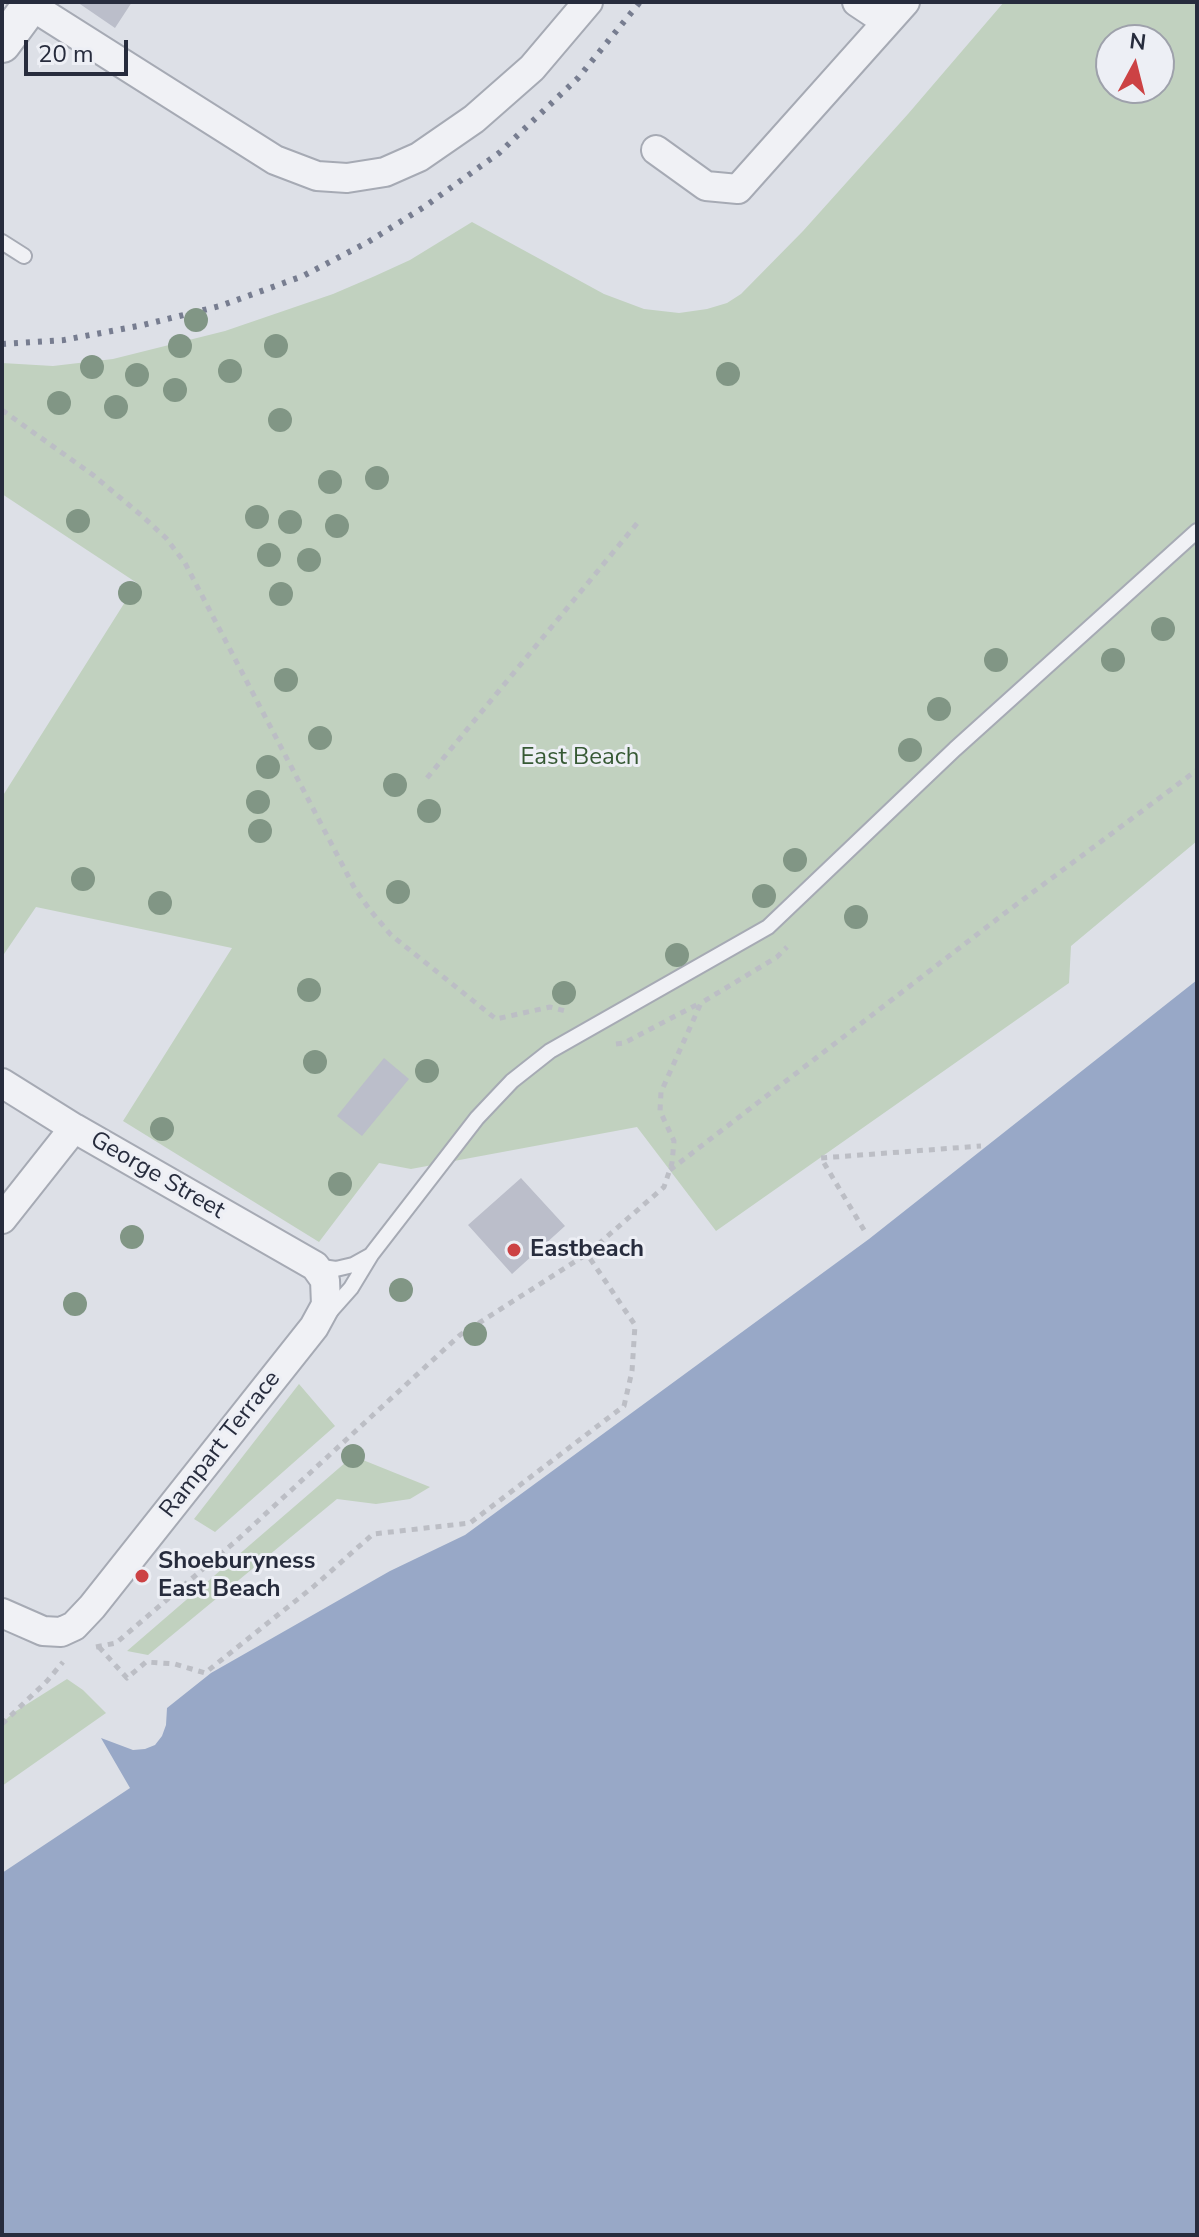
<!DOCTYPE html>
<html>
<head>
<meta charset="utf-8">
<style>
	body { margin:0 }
	#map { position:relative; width:1199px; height:2237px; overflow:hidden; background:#dde0e7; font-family:"Nunito Sans",sans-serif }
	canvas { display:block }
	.frame { position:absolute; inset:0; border:4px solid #272c3d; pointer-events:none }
	.north { position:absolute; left:1095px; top:24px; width:80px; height:80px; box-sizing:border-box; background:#edeff5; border:2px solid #9ea1ab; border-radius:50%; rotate:7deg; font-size:22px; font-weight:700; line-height:32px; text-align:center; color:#272c3d }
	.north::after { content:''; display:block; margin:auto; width:28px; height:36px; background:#cc4244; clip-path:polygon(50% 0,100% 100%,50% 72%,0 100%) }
	.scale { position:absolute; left:24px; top:40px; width:104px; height:36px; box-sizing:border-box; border:4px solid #272c3d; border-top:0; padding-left:10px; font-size:24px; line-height:28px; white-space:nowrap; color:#272c3d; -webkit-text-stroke:6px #edeff5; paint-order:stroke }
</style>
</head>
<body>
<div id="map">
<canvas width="1199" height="2237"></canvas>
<div class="frame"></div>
<div class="north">N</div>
<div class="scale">20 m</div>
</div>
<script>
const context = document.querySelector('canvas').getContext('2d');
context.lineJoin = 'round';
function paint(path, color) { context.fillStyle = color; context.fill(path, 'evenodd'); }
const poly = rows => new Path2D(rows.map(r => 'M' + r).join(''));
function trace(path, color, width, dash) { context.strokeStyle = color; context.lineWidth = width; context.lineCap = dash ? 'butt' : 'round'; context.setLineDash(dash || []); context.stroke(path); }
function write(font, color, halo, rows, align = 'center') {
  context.font = font + ' "Nunito Sans",sans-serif'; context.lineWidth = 6; context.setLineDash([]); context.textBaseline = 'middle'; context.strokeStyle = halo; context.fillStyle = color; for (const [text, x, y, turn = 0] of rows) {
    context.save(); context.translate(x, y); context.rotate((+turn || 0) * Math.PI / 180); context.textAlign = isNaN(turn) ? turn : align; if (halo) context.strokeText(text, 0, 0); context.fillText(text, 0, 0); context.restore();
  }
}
const green = poly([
	[1004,2,1197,2,1197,841,1071,946,1069,983,716,1231,637,1127,411,1169,379,1163,319,1242,123,1121,232,948,36,907,2,957,2,797,137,583,2,494,2,363,53,366,113,359,225,331,333,294,375,276,410,260,472,222,604,294,644,309,679,313,707,309,727,303,741,294,803,231,908,114],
	[1111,40,1159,40,1159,88,1111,88],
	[299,1384,335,1426,215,1532,194,1519],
	[353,1456,430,1487,410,1499,376,1504,337,1499,148,1655,127,1651],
	[67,1679,83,1690,106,1713,2,1786,2,1723,13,1713]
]);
const water = poly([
	[1197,980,1197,2235,2,2235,2,1873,130,1788,101,1738,133,1750,145,1749,155,1745,162,1736,166,1725,167,1708,211,1673,390,1571,465,1535,869,1239]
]);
const building = poly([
	[77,2,132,2,115,28],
	[384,1058,409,1079,362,1136,337,1116],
	[521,1178,565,1226,512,1274,468,1225]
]);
const path = poly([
	[2,410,93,475,141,515,166,538,185,563,355,889,370,910,391,935,496,1019,550,1007,569,1012],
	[427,778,639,521],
	[616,1044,624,1043,700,1003],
	[670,1170,1005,913,1197,770],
	[864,1230,821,1158,981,1146],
	[96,1647,116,1643,236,1541,460,1335,587,1254,664,1187,672,1163,674,1141,660,1111,661,1092,701,1003,777,957,787,947],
	[99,1647,127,1678,146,1662,175,1664,205,1673,313,1587,373,1534,470,1523,624,1406,632,1371,635,1325,587,1254],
	[2,1724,47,1681,63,1662]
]);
const service = poly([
	[2,242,24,256],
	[371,1255,477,1118,512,1081,550,1051,768,927,955,749,1197,531],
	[315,1266,336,1269,353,1265,371,1255,351,1288,327,1315]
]);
const minor = poly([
	[857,2,887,22],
	[30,5,275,160,317,176,347,178,385,172,419,157,474,119,532,68,588,2],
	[656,150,706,186,738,189,905,2],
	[2,1083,74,1128,315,1266,325,1280,326,1305,314,1327,92,1607,74,1626,61,1632,43,1631,2,1613],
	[2,1219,74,1128]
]);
const tertiary = poly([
	[2,44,33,2]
]);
const rail = poly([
	[2,344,64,340,143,325,220,306,303,276,368,242,424,207,499,153,578,78,640,2]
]);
const trees = [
	[196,320],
	[180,346],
	[276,346],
	[92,367],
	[230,371],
	[728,374],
	[137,375],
	[175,390],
	[59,403],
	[116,407],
	[280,420],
	[377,478],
	[330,482],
	[257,517],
	[78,521],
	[290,522],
	[337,526],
	[269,555],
	[309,560],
	[130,593],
	[281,594],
	[1163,629],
	[996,660],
	[1113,660],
	[286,680],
	[939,709],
	[320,738],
	[910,750],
	[268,767],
	[395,785],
	[258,802],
	[429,811],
	[260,831],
	[795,860],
	[83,879],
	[398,892],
	[764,896],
	[160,903],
	[856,917],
	[677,955],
	[309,990],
	[564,993],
	[315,1062],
	[427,1071],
	[162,1129],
	[340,1184],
	[132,1237],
	[401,1290],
	[75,1304],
	[475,1334],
	[353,1456]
];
const markers = [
	[514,1250,8,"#cc4244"],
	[142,1576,8,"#cc4244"]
];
const parkNames = [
	["East Beach",580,758]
];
const streetNames = [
	["George Street",157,1176,30],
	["Rampart Terrace",221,1445,-52]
];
const poiNames = [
	["Eastbeach",530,1250],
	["Shoeburyness",158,1562],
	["East Beach",158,1590]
];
paint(green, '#c1d1bf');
paint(water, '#98a8c7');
paint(building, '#bbbeca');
trace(service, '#a6aab4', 18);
trace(minor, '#a6aab4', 32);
trace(tertiary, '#a6aab4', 40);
trace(path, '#bcbec5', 5, [6, 6]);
trace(service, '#f0f1f5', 14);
trace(minor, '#f0f1f5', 28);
trace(tertiary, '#f0f1f5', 36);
trace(rail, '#777d90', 6, [4, 8]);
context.fillStyle = '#819685';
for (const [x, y] of trees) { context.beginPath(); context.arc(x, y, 12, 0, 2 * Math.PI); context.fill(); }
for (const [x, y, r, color] of markers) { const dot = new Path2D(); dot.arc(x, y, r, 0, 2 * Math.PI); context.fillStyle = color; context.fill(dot); trace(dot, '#edeff5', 3); }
write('24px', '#365934', '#edeff5', parkNames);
write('24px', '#272c3d', '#edeff5', streetNames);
write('bold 24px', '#272c3d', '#edeff5', poiNames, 'left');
</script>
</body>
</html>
